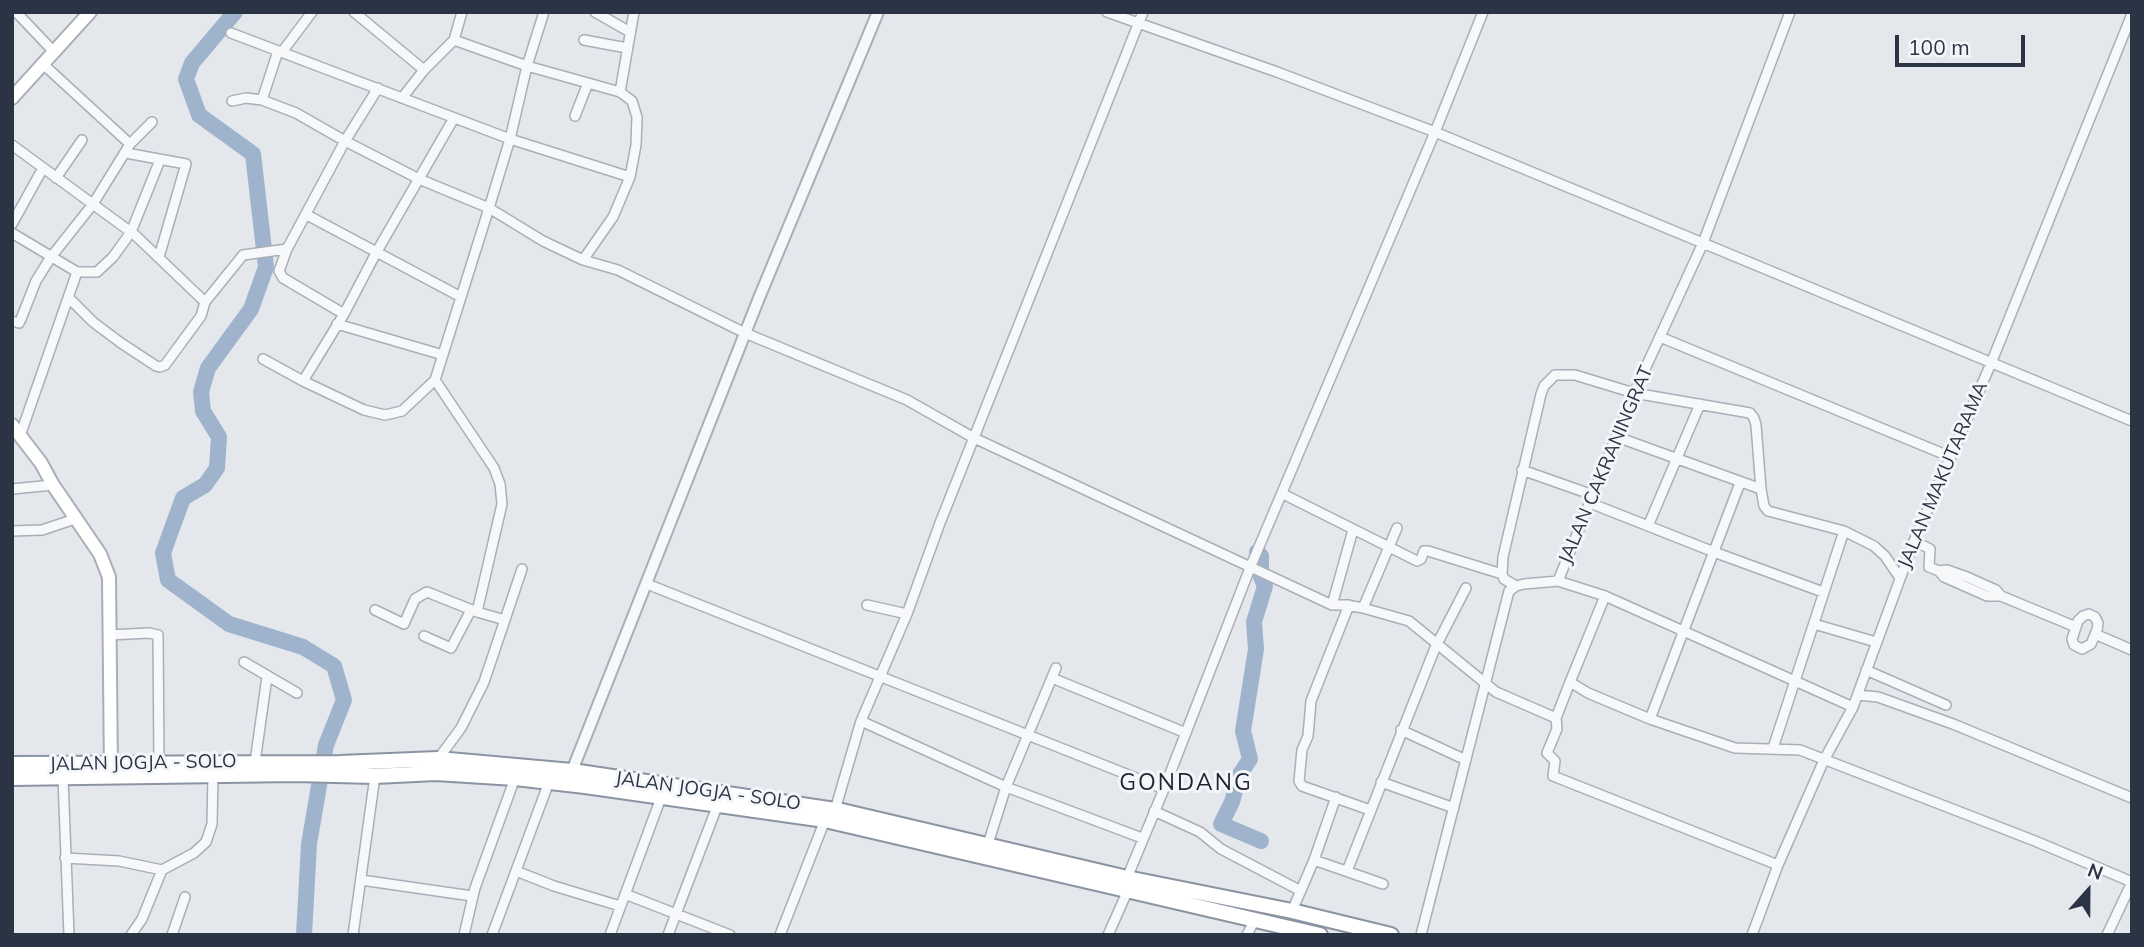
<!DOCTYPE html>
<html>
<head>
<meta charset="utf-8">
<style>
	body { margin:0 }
	#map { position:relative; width:2144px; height:947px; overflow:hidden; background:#e4e7ec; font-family:Mulish,sans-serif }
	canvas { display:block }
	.frame { position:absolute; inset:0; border:14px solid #2b3445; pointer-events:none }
	.north { position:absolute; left:2053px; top:856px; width:70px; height:70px; -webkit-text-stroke:5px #f4f6f9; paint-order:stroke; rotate:21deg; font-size:19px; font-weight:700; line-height:28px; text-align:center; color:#2b3445 }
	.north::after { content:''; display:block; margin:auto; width:24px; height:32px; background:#2b3445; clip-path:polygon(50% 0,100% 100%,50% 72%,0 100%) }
	.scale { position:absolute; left:1895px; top:35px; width:130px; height:32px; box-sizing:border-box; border:4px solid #2b3445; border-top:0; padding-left:9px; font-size:21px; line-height:24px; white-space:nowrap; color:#2b3445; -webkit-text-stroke:5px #f4f6f9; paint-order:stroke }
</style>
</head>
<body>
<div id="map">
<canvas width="2144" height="947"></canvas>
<div class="frame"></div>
<div class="north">N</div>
<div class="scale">100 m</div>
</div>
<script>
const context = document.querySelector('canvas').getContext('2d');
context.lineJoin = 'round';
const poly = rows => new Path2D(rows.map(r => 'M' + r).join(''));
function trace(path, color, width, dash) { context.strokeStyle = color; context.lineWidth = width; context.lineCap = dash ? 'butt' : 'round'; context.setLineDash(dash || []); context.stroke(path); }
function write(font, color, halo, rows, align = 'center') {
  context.font = font + ' Mulish,sans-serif'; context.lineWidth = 6; context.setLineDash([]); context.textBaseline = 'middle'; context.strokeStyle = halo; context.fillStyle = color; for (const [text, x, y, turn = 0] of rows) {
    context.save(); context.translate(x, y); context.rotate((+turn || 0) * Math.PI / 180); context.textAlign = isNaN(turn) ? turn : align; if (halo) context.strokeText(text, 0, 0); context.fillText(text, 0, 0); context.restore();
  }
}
const river = poly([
	[235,12,192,63,186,79,199,115,253,154,266,267,251,309,208,368,201,392,203,411,219,437,217,468,205,485,183,498,163,553,168,580,229,624,303,647,334,666,344,700,326,745,309,844,304,935],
	[1257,552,1261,556,1261,577,1265,586,1254,622,1256,649,1243,731,1250,759,1239,776,1232,802,1221,824,1261,841]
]);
const minor = poly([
	[16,12,54,52],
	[354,12,424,70],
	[595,12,630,32],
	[1107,12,1277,72,1435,132,2132,421],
	[231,33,510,139,630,177],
	[454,40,527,66,620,92,632,101,637,117,636,145,630,177,613,217,583,260],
	[584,40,627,48],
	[282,52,312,12],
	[43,64,130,144],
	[378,88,345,141,419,179,489,208,543,241,583,260,618,270,745,333,907,400,974,438,1332,605,1346,605,1363,608,1409,621,1496,692,1556,718,1570,682,1588,693,1650,719,1735,748,1800,750,2035,841,2132,882],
	[620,92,634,12],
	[402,98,424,70,454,40,462,12],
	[262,100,278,51],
	[232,101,246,98,262,100,296,113,345,141,287,249,279,271,283,278,344,314],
	[575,116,588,83],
	[12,145,135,235,205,302],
	[126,153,186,164,159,257],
	[56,178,82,140],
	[307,215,461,297],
	[12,224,43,168],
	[12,233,77,272,20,436],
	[77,272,97,272,113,257,131,232,160,160],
	[69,298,93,322,121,343,156,366,160,367,165,365,201,316,205,302,243,255,287,249],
	[12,321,19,323,21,319,36,281,51,257,93,204,130,144,152,122],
	[337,324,443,355],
	[1660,337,1951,457],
	[263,359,303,381,364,410,385,415,402,411,435,380,494,468,500,484,502,504,477,612,505,620],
	[435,380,489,208,510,139,527,66,544,12],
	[303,381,344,314,376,253,454,118],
	[1617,437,1761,489],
	[1522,470,1593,495],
	[12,489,53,485],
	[1283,494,1417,561,1421,559,1424,551,1428,551,1502,574],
	[1590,503,1714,552,1823,592],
	[1648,526,1700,404],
	[12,531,42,530,75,519],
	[1914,541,1930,549,1929,567,1939,571,1944,577,1987,596,2001,596],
	[1939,571,1947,570,1967,577,1996,590,2001,596,2076,627],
	[1558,581,1605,596,1853,707],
	[647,584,1164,789],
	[1516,586,1504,579,1502,574,1503,557,1541,394,1544,386,1555,375,1575,375,1634,393,1750,413,1754,418,1756,425,1761,489,1764,506,1768,511,1844,531,1874,546,1885,556,1900,578],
	[867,605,907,614],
	[1332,605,1353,530],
	[1349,605,1311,701,1308,736,1302,750,1299,781,1302,786,1370,810],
	[1363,608,1397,528],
	[375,610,404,624,415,599,427,592,477,612],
	[2089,614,2095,617,2098,623,2097,630,2091,644,2082,649,2074,645,2072,639,2078,621,2083,616,2089,614],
	[1814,624,1876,642],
	[2095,634,2132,650],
	[109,635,149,633,158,635,159,764],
	[424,636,451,648,471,610],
	[244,662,297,693],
	[1866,670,1946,705],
	[1052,678,1186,733],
	[1570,682,1605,596],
	[1858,695,1878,697,1953,724,2132,798],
	[1556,718,1557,729,1547,753,1555,761,1553,776,1778,865],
	[1650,719,1740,483],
	[861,721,1006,787,1142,838],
	[1401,730,1466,760],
	[1773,748,1844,531],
	[438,759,461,728,484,682,522,569],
	[255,762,267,677],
	[63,778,69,935],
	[1381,782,1454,808],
	[835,810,861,721,907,614,940,523,1143,12],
	[1154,811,1200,832,1221,849,1301,891],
	[988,844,1006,787,1056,668],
	[65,858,119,861,162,870],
	[1314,860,1336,797],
	[516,871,554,886,620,906],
	[1347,871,1435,648,1466,588],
	[1127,878,1164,789,1250,568,1435,132,1483,12],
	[361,880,472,896],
	[625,894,730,935],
	[1292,911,1314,860,1383,884],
	[131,935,142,919,162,870,194,853,206,842,212,824,213,775],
	[172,935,185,897],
	[353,935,375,776],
	[464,935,475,888,515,778],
	[492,935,549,782],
	[610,935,662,795],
	[668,935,718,804],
	[780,935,825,820],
	[1108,935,1128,890],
	[1247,935,1255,919],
	[1421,935,1509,591,1516,586,1524,584,1558,581,1634,393,1703,243,1790,12],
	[1752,935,1778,865,1824,760,1853,707,1914,541,1992,361,2132,14],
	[2107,935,2132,882]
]);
const tertiary = poly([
	[572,771,759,298,878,12]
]);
const secondary = poly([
	[12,98,90,12],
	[12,425,41,463,53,485,100,554,109,577,111,773]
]);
const trunk = poly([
	[12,764,340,763,438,759,572,771,842,811,1127,878,1292,911,1391,935],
	[12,778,295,774,375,776,436,773,515,778,585,786,825,820,1320,935]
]);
const streetNames = [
	["JALAN CAKRANINGRAT",1606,465,-67],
	["JALAN MAKUTARAMA",1943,475,-67],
	["JALAN JOGJA - SOLO",143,763,-1],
	["JALAN JOGJA - SOLO",708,791,8]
];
const quarterNames = [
	["GONDANG",1186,783]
];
trace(river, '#9fb4cc', 16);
trace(minor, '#a9aeb7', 12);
trace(tertiary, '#a9aeb7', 14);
trace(secondary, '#a9aeb7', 16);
trace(trunk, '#8b94a3', 18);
trace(minor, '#f7f8fa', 9);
trace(tertiary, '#f7f8fa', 10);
trace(secondary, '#fff', 12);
trace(trunk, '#fff', 14);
write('19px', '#2b3445', '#f4f6f9', streetNames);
context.letterSpacing = '2px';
write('23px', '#1d2536', '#f4f6f9', quarterNames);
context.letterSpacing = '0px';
</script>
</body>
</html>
